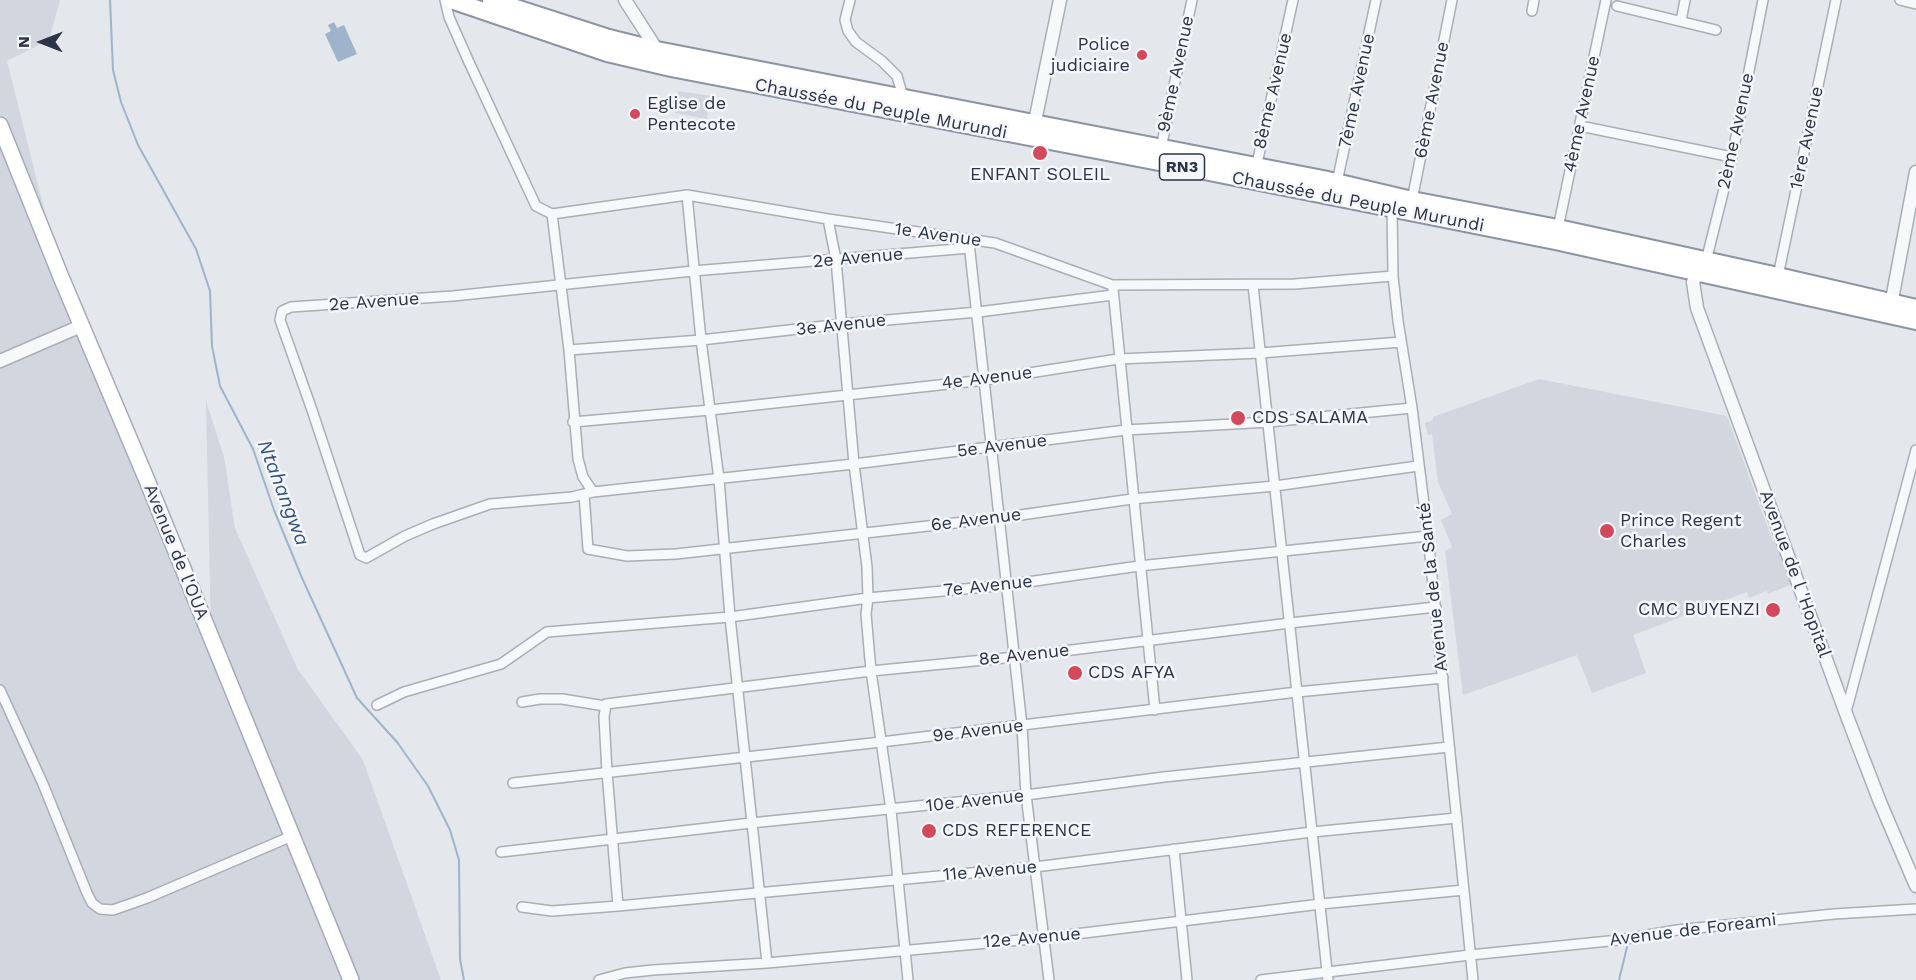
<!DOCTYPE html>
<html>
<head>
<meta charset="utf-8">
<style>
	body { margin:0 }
	#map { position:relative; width:1916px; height:980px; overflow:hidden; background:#e4e7ec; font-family:"Work Sans",sans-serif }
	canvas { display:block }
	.north { position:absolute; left:12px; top:12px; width:60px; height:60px; -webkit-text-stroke:4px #f4f6f9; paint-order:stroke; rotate:270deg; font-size:16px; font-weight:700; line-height:24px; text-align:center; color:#2b3445 }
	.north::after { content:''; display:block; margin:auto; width:21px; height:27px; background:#2b3445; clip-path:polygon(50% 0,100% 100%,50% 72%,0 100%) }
</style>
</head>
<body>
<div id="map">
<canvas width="1916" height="980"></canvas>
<div class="north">N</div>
</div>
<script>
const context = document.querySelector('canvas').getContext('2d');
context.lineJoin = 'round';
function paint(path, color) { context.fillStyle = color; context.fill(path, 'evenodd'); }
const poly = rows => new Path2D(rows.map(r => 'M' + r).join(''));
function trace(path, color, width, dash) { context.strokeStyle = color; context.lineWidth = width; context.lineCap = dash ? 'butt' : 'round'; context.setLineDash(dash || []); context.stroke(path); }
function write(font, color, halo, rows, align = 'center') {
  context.font = font + ' "Work Sans",sans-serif'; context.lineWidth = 5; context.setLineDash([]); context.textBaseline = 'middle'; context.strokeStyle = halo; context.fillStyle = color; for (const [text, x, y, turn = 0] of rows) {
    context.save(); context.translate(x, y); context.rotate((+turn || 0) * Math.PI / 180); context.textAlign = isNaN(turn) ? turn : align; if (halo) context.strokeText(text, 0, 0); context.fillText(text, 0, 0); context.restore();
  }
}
const built = poly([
	[0,0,60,0,49,40,7,61,61,277,211,636,206,401,224,457,235,528,297,668,363,760,441,980,0,980],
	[678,91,711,96,707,119,675,113],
	[1539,379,1727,416,1773,542,1777,541,1792,584,1768,594,1766,591,1749,598,1747,592,1633,635,1646,673,1592,693,1577,655,1463,695,1445,551,1452,547,1441,520,1452,514,1438,482,1432,434,1428,435,1425,423,1433,420,1433,417]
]);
const water = poly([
	[334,22,337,28,344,25,357,54,338,62,325,34,331,31,328,25]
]);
const stream = poly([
	[110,0,113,70,121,102,138,145,196,249,210,291,212,346,220,386,253,449,274,510,302,578,357,698,397,742,428,786,450,830,459,860,460,959,464,980],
	[1619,980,1627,947]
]);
const minor = poly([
	[445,0,449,17,468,60,536,206,552,214,569,350,578,459,583,477,593,492],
	[850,0,845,20,848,31,856,42,882,61,897,76,903,97],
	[1900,0,1916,4],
	[1617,6,1716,30],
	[1532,11,1534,0],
	[1681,21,1685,0],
	[1580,126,1732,157],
	[1161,148,1192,0],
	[1256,168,1293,0],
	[1337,182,1376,0],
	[687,195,701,340,719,479,730,617,767,963],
	[1412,200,1452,0],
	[1392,207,1393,276,1398,321,1412,408,1428,536,1473,980],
	[552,214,687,195,828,219,995,243,1112,285,1295,284,1393,276],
	[828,219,836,260,854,464,867,567,868,598,866,614,871,671,891,810,908,980],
	[1558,228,1606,0],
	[969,243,1022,726,1026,795,1049,980],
	[970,248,693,271,453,296,291,307,282,311,280,320,312,410,360,555,366,558,405,536,433,524,490,504,572,497,593,492,854,464,1126,430,1269,422,1412,408],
	[1706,261,1732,157,1763,0],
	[1778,276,1836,0],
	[1253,285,1328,980],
	[1113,289,1155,710],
	[569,350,701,340,842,324,978,312,1113,295],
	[573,422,710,410,985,380,1118,359,1260,353,1401,342],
	[584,494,588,549,627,556,676,554,1000,518,1132,499,1275,486,1418,466],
	[0,690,43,784,87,893,92,903,100,909,113,910,147,898,292,836],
	[522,702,540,699,562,699,605,706],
	[377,705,404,692,501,664,547,632,730,617,868,598,1007,585,1139,566,1428,536],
	[1846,712,1916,450],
	[513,783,881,742,1297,692,1443,678],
	[1174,849,1187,980],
	[501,852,751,823,1026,795,1164,777,1449,747],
	[618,906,607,772,604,717,606,704,871,671,1015,657,1290,623,1436,607],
	[522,907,552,911,618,906,1035,867,1312,832,1457,818],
	[599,980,625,973,653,970,767,963,1043,938,1321,904,1464,890],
	[1261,980,1470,955,1619,940,1677,930,1834,914,1916,909]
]);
const tertiary = poly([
	[625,0,659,53],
	[1033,131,1060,0],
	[1701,267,1693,282,1697,308,1848,719,1880,802,1916,886],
	[1890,310,1916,172],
	[0,361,81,326]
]);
const primary = poly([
	[0,125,61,277,146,478,351,980]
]);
const trunk = poly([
	[451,0,607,53,671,68,1164,163,1555,241,1916,321],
	[491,0,609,38,657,50,1323,179,1412,200,1558,228,1778,276,1916,308]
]);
const markers = [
	[1142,55,6,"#d1495b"],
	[635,114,6,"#d1495b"],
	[1040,153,8,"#d1495b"],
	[1238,418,8,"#d1495b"],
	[1607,531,8,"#d1495b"],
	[1773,610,8,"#d1495b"],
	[1075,673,8,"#d1495b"],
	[929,831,8,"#d1495b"]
];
const shields = [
	[1182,167,45]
];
const shieldNames = [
	["RN3",1182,167]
];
const poiNames = [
	["Police",1130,45,"right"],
	["judiciaire",1130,66,"right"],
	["Eglise de",647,104],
	["Pentecote",647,125],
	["ENFANT SOLEIL",1040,175,"center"],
	["CDS SALAMA",1252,418],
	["Prince Regent",1620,521],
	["Charles",1620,542],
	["CMC BUYENZI",1760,610,"right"],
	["CDS AFYA",1088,673],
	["CDS REFERENCE",942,831]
];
const streetNames = [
	["9ème Avenue",1176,74,-78],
	["8ème Avenue",1273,91,-77],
	["7ème Avenue",1357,91,-78],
	["6ème Avenue",1432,100,-79],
	["Chaussée du Peuple Murundi",881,109,11],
	["4ème Avenue",1582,114,-78],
	["2ème Avenue",1736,131,-78],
	["1ère Avenue",1807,138,-78],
	["Chaussée du Peuple Murundi",1358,202,11],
	["1e Avenue",938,235,8],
	["2e Avenue",858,258,-5],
	["2e Avenue",374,302,-4],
	["3e Avenue",841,325,-6],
	["4e Avenue",987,378,-7],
	["5e Avenue",1002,446,-7],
	["6e Avenue",976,520,-7],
	["Avenue de l'OUA",176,552,68],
	["Avenue de l 'Hopital",1795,574,70],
	["7e Avenue",988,586,-6],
	["Avenue de la Santé",1433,587,-96],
	["8e Avenue",1024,655,-6],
	["9e Avenue",978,731,-7],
	["10e Avenue",975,801,-6],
	["11e Avenue",990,871,-5],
	["Avenue de Foreami",1693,930,-7],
	["12e Avenue",1032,938,-5]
];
const waterNames = [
	["Ntahangwa",283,493,69]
];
paint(built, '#d2d6de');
paint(water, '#9fb4cc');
trace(stream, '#9fb4cc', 2);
trace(minor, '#a9aeb7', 12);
trace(tertiary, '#a9aeb7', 15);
trace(primary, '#a3abb8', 18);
trace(trunk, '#8b94a3', 20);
trace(minor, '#f7f8fa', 9);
trace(tertiary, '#f7f8fa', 12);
trace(primary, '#fff', 15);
trace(trunk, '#fff', 16);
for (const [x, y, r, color] of markers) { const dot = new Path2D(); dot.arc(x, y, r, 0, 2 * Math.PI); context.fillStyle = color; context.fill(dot); trace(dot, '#f4f6f9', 2); }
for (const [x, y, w] of shields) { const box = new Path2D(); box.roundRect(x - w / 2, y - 13, w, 26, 4.5); context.fillStyle = '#f4f6f9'; context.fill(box); trace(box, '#2b3445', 1.5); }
write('bold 16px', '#2b3445', null, shieldNames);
write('18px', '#2b3445', '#f4f6f9', poiNames, 'left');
write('18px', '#2b3445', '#f4f6f9', streetNames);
write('italic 20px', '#34527a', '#f4f6f9', waterNames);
</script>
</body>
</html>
